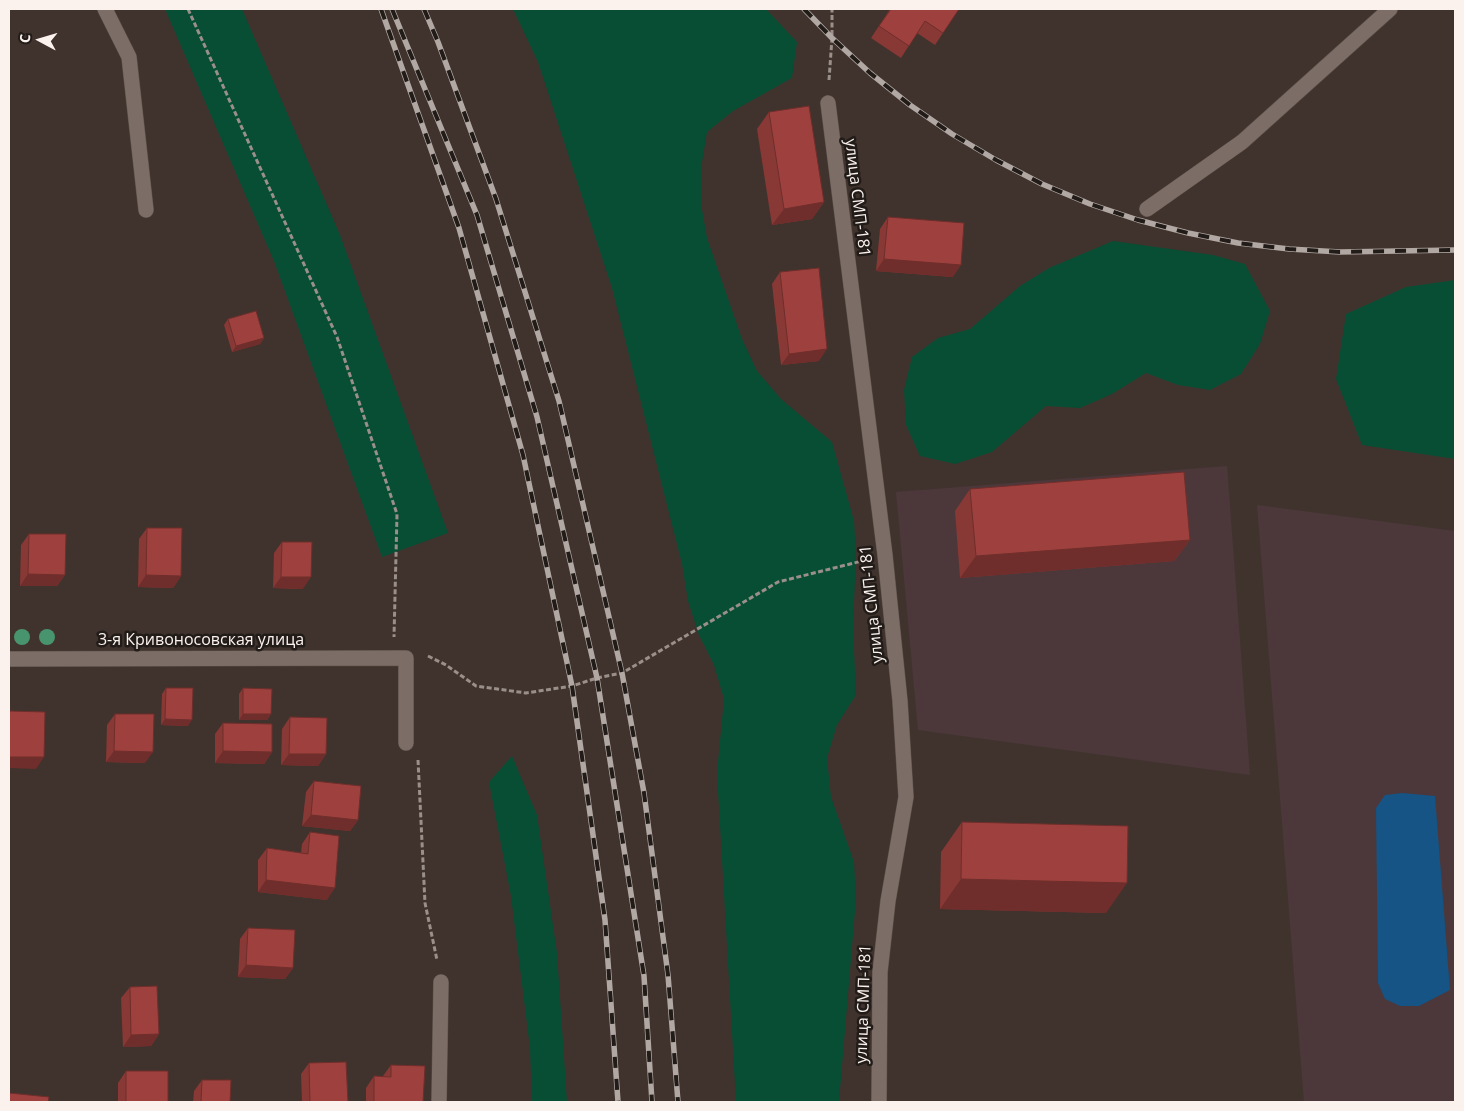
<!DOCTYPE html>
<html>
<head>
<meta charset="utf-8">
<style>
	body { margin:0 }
	#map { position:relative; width:1464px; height:1111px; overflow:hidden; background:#40332d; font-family:"Open Sans",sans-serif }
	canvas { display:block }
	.frame { position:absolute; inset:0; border:10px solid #fbf2ee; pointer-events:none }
	.north { position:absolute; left:15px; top:15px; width:50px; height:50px; -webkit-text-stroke:4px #221c19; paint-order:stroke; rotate:276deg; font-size:14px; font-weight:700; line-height:20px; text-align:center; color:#fbf2ee }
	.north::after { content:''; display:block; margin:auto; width:18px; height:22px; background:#fbf2ee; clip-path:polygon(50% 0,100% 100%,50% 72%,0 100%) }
</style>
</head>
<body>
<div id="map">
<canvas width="1464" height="1111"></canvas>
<div class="frame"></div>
<div class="north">С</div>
</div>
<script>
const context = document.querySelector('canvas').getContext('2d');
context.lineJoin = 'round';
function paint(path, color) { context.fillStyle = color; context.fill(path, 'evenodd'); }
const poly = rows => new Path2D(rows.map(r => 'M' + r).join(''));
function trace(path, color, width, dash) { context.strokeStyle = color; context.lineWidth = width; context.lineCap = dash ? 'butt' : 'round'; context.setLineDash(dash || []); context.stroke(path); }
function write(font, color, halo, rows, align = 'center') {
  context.font = font + ' "Open Sans",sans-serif'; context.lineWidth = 5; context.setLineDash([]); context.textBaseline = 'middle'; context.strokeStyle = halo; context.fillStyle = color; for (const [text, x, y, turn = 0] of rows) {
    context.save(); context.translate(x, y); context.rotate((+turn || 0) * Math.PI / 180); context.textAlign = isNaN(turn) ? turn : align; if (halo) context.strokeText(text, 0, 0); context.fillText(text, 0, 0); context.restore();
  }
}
const industrial = poly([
	[1227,466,1250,775,918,730,896,492],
	[1257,505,1455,531,1455,1102,1304,1102]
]);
const green = poly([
	[165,9,242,9,340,235,448,533,382,557,274,261],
	[513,9,766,9,797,42,792,78,733,111,707,132,701,168,701,204,707,238,742,339,757,371,781,399,832,442,854,521,856,555,853,627,856,695,837,725,827,758,831,797,854,862,856,899,839,1102,736,1102,717,773,724,699,714,665,699,635,688,601,682,564,612,288,538,62],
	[1113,241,1213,255,1245,264,1270,311,1260,344,1241,374,1210,390,1178,385,1146,373,1112,394,1080,408,1046,406,992,452,955,464,920,456,906,425,904,390,912,357,938,338,970,329,1020,286,1049,268],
	[1455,280,1455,459,1362,445,1336,379,1346,314,1406,287],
	[512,756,537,815,557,953,567,1102,532,1102,530,1048,511,896,489,782]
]);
const water = poly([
	[1402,793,1435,796,1450,990,1419,1006,1400,1006,1385,999,1378,983,1376,808,1385,795]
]);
const path = poly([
	[188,9,337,337,397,514,394,637],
	[829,80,832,38,832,9],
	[428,656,446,665,476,686,526,693,572,686,597,678,622,673,778,582,862,561],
	[418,760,425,903,437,960]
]);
const service = poly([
	[105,9,129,57,146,210],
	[828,103,885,555,900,701,906,797,888,901,880,972,879,1102],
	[1147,209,1242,142,1390,9]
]);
const minor = poly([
	[9,659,406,658,406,743],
	[439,1102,441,982]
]);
const rail = poly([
	[381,9,459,228,523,455,572,686,605,920,618,1102],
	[392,9,477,215,537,417,597,678,644,976,652,1102],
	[424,9,438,42,496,199,559,401,622,673,644,793,668,975,678,1102],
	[804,9,832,38,870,73,910,105,952,134,996,160,1042,184,1090,204,1138,220,1188,233,1238,243,1289,249,1340,252,1455,250]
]);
const trees = [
	[22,637],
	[47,637]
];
const wall = poly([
	[890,9,959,9,935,45,917,33,901,58,871,38],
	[769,112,824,202,812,219,772,225,757,129],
	[888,217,953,277,876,271,880,229],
	[780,272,819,361,781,365,772,284],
	[228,319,264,338,260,344,232,352,224,325],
	[970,489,1190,540,1174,561,960,578,955,511],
	[147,528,181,576,173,588,138,587,139,539],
	[29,534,65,575,57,586,20,586,21,545],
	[282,542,303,589,273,588,274,553],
	[166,688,188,726,161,725,162,694],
	[243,688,271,714,267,720,239,720,239,694],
	[115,714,145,763,106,762,107,725],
	[290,717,326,754,318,766,281,765,282,729],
	[223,723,272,752,264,764,215,763,215,734],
	[314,781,358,820,350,831,302,826,306,792],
	[962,822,1106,913,940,909,941,852],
	[310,832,327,900,258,892,258,860,267,848,301,853,302,844],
	[248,928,293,968,285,979,238,977,240,939],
	[130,987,159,1034,151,1046,123,1047,121,998],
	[309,1063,348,1102,302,1102,301,1074],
	[391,1065,423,1102,366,1102,366,1088,374,1076,383,1076],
	[126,1071,168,1102,118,1102,118,1083],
	[202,1080,230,1102,193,1102,194,1091]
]);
const shadedWall = poly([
	[824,202,812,219,772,225,784,209],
	[884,259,961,265,953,277,876,271],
	[264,338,260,344,232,352,236,346],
	[827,349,819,361,781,365,789,354],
	[1190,540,1174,561,960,578,976,556],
	[28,574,65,575,57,586,20,586],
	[146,575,181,576,173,588,138,587],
	[281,577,311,577,303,589,273,588],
	[243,714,271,714,267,720,239,720],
	[165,719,192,720,188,726,161,725],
	[114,751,153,752,145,763,106,762],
	[223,751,272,752,264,764,215,763],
	[289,754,326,754,318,766,281,765],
	[9,757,44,757,36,769,9,768],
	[311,815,358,820,350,831,302,826],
	[961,879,1127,883,1106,913,940,909],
	[266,880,335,888,327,900,258,892],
	[246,965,293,968,285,979,238,977],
	[159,1034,151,1046,123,1047,131,1035]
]);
const building = poly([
	[891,9,959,9,943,33,925,21,909,46,879,26,891,9],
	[809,106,824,202,784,209,769,112,809,106],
	[888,217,964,223,961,265,884,259,888,217],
	[819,268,827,349,789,354,780,272,819,268],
	[256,311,264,338,236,346,228,319,256,311],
	[1184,472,1190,540,976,556,970,489,1184,472],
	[147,528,182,528,181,576,146,575,147,528],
	[29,534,66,534,65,575,28,574,29,534],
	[282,542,312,542,311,577,281,577,282,542],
	[166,688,193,688,192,720,165,719,166,688],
	[243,688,272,689,271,714,243,714,243,688],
	[9,711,45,712,44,757,9,757,9,711],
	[115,714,154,714,153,752,114,751,115,714],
	[290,717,327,718,326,754,289,754,290,717],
	[223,723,272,724,272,752,223,751,223,723],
	[314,781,361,786,358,820,311,815,314,781],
	[962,822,1128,826,1127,883,961,879,962,822],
	[310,832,339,836,335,888,266,880,267,848,308,854,310,832],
	[248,928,295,930,293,968,246,965,248,928],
	[157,986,159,1034,131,1035,130,987,157,986],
	[346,1062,348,1102,310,1102,309,1063,346,1062],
	[391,1065,425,1066,423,1102,374,1102,374,1076,391,1077,391,1065],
	[126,1071,168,1071,168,1102,126,1102,126,1071],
	[202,1080,231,1080,230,1102,201,1102,202,1080],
	[9,1093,49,1097,48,1102,9,1102,9,1093]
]);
const streetNames = [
	["улица СМП-181",857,198,83],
	["улица СМП-181",872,604,-96],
	["3-я Кривоносовская улица",201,640],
	["улица СМП-181",864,1004,-88]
];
paint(industrial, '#4c383b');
paint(green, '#074e34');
paint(water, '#155484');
trace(service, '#594f49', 16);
trace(minor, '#594f49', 16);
trace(path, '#9a8f8a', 3, [5, 2.5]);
trace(service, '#7c6d66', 15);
trace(minor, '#7c6d66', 15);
trace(rail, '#b2a8a3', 5.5);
trace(rail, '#221c19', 4, [11]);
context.fillStyle = '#48946e';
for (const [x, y] of trees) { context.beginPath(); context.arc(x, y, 8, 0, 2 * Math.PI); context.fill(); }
paint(wall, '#883835');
paint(shadedWall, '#6f2e2b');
paint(building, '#9e413e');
trace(building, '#6f2e2b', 1);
write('16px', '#fbf2ee', '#221c19', streetNames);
</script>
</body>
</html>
